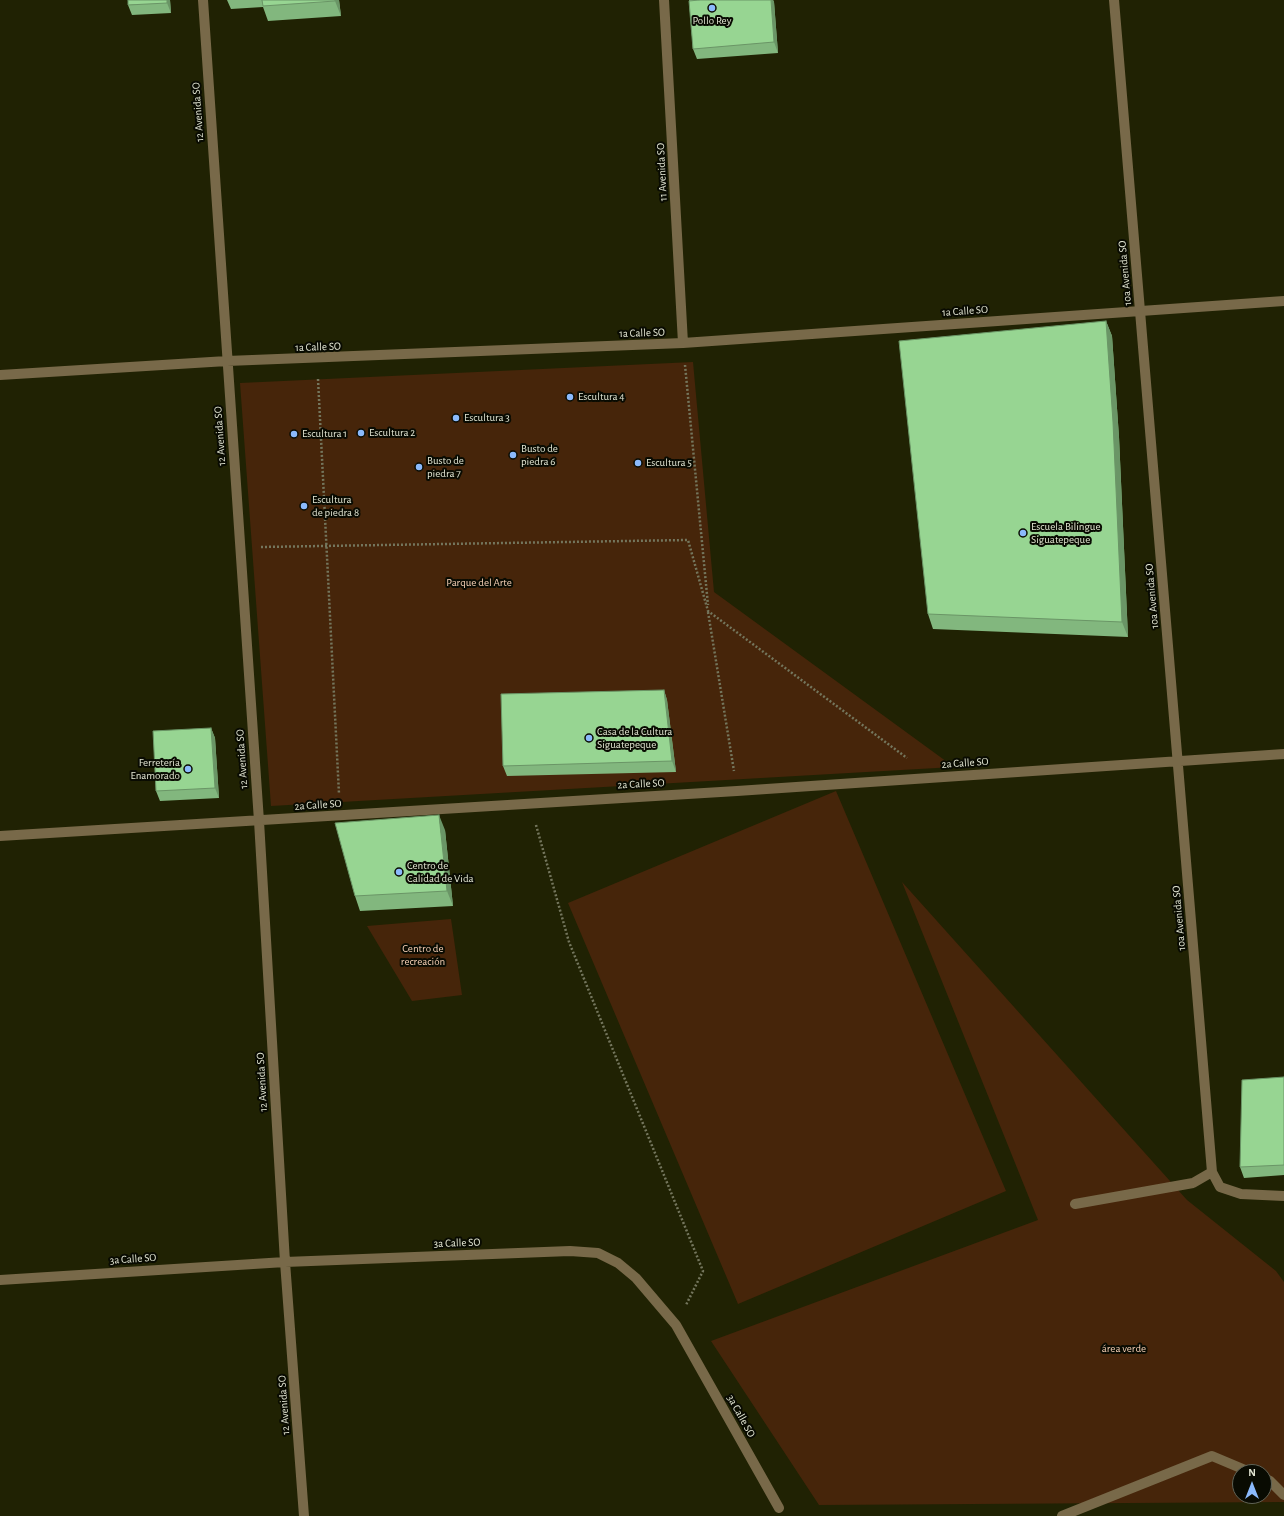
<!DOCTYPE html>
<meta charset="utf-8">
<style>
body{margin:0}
#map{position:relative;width:1284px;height:1516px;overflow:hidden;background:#202203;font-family:"Alegreya Sans",sans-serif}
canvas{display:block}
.north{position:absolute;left:1232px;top:1464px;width:40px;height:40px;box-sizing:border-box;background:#090b02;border:1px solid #606356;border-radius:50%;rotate:0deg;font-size:11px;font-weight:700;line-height:16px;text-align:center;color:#e3e6d3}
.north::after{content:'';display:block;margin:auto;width:14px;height:18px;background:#8bbafc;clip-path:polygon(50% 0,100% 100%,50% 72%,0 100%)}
</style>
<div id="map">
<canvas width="1284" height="1516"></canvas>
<div class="north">N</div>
</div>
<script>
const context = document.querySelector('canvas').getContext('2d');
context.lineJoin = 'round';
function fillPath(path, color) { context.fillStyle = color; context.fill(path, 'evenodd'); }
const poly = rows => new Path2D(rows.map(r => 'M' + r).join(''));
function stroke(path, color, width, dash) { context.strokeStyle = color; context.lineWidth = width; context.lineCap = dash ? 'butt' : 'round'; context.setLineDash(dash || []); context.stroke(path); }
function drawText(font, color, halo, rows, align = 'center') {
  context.font = font + ' "Alegreya Sans",sans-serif'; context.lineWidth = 4; context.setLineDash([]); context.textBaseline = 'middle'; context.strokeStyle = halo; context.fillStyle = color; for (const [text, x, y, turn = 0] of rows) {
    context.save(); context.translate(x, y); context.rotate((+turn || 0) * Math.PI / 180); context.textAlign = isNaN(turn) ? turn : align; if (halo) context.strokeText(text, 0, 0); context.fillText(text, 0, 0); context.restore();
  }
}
const green = poly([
 [693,362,714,592,954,767,271,806,240,383],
 [836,791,1006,1191,738,1304,568,903],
 [902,882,1187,1200,1276,1271,1284,1282,1284,1502,819,1505,711,1341,1038,1220],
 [1240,1472,1264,1472,1264,1496,1240,1496],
 [451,919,462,995,412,1001,367,926]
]);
const path = poly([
 [685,365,708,605],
 [318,379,339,794],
 [261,547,688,540,708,611,907,758],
 [708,612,734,771],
 [536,825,569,942,703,1271,686,1305]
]);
const minor = poly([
 [203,0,259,821,285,1262,304,1516],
 [664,0,683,343],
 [1114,0,1212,1172,1220,1187,1241,1194,1284,1196],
 [0,375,227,361,683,343,1284,301],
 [0,836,737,791,1284,754],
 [1075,1204,1193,1183,1212,1172],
 [0,1280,285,1262,570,1251,598,1253,618,1263,636,1278,676,1325,779,1508],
 [1264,1478,1270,1481,1284,1495],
 [1062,1516,1212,1456,1250,1472]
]);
const wall = poly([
 [170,0,171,13,132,15,128,5],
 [227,0,339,0,341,16,268,21,263,7,231,9],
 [689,0,773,0,774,2,778,53,697,59,693,49],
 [1106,321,1112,336,1119,437,1128,637,933,629,928,614],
 [664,690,667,700,676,772,507,776,503,766],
 [211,728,215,738,219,798,160,801,156,791],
 [445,830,453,906,360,911,355,896],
 [1284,1077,1284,1175,1244,1178,1240,1167]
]);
const shadedWall = poly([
 [167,0,170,0,171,13,167,3],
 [335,0,339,0,341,16,335,1],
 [771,0,773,0,774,2,778,53,774,42],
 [1106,321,1112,336,1119,437,1128,637,1122,622],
 [664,690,667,700,676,772,672,761],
 [211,728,215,738,219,798,215,788],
 [439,815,445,830,453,906,447,891]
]);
const building = poly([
 [128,0,167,0,167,3,128,5,128,0],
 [262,0,335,0,335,1,263,6,262,0],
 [699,0,771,0,774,42,693,49,689,1,699,0],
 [1106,321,1113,422,1122,622,928,614,899,341,1106,321],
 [664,690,672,761,503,766,501,694,664,690],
 [211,728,215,788,156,791,153,731,211,728],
 [439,815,447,891,355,896,335,823,439,815],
 [1284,1077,1284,1165,1240,1167,1242,1080,1284,1077]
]);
const markers = [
 [712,8,4,"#8bbafc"],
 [570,397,4,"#8bbafc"],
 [456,418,4,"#8bbafc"],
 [361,433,4,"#8bbafc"],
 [294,434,4,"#8bbafc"],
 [513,455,4,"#8bbafc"],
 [638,463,4,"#8bbafc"],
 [419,467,4,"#8bbafc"],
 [304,506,4,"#8bbafc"],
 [1023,533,4,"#8bbafc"],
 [589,738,4,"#8bbafc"],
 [188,769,4,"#8bbafc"],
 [399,872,4,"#8bbafc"]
];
const poiNames = [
 ["Pollo Rey",712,21,"center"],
 ["Escultura 4",578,397],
 ["Escultura 3",464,418],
 ["Escultura 2",369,433],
 ["Escultura 1",302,434],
 ["Busto de",521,449],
 ["piedra 6",521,462],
 ["Busto de",427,461],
 ["piedra 7",427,474],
 ["Escultura 5",646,463],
 ["Escultura",312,500],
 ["de piedra 8",312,513],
 ["Escuela Bilingue",1031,527],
 ["Siguatepeque",1031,540],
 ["Casa de la Cultura",597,732],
 ["Siguatepeque",597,745],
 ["Ferretería",180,763,"right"],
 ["Enamorado",180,776,"right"],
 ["Centro de",407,866],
 ["Calidad de Vida",407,879]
];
const streetNames = [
 ["12 Avenida SO",198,112,-94],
 ["11 Avenida SO",662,172,-93],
 ["10a Avenida SO",1125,273,-95],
 ["1a Calle SO",965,311,-4],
 ["1a Calle SO",642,333,-2],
 ["1a Calle SO",318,347,-2],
 ["12 Avenida SO",220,436,-94],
 ["10a Avenida SO",1152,596,-95],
 ["12 Avenida SO",242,759,-94],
 ["2a Calle SO",965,763,-4],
 ["2a Calle SO",641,784,-3],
 ["2a Calle SO",318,805,-4],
 ["10a Avenida SO",1179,918,-95],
 ["12 Avenida SO",262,1082,-93],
 ["3a Calle SO",457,1243,-2],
 ["3a Calle SO",133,1259,-4],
 ["12 Avenida SO",284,1405,-94],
 ["3a Calle SO",741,1416,61]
];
const parkNames = [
 ["Parque del Arte",479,583],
 ["Centro de",423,949],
 ["recreación",423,962],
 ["área verde",1124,1349]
];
fillPath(green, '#46250a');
stroke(path, '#74765d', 2.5, [2, 2]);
stroke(minor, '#786949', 10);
fillPath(wall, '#82b77e');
fillPath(shadedWall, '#6a9566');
fillPath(building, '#97d592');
stroke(building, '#6a9566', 1);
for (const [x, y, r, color] of markers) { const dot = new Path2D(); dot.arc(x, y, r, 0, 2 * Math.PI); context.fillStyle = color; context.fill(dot); stroke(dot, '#090b02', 1.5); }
drawText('11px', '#e3e6d3', '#090b02', poiNames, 'left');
drawText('11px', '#e3e6d3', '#090b02', streetNames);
drawText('11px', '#f9d2b7', '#090b02', parkNames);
</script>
